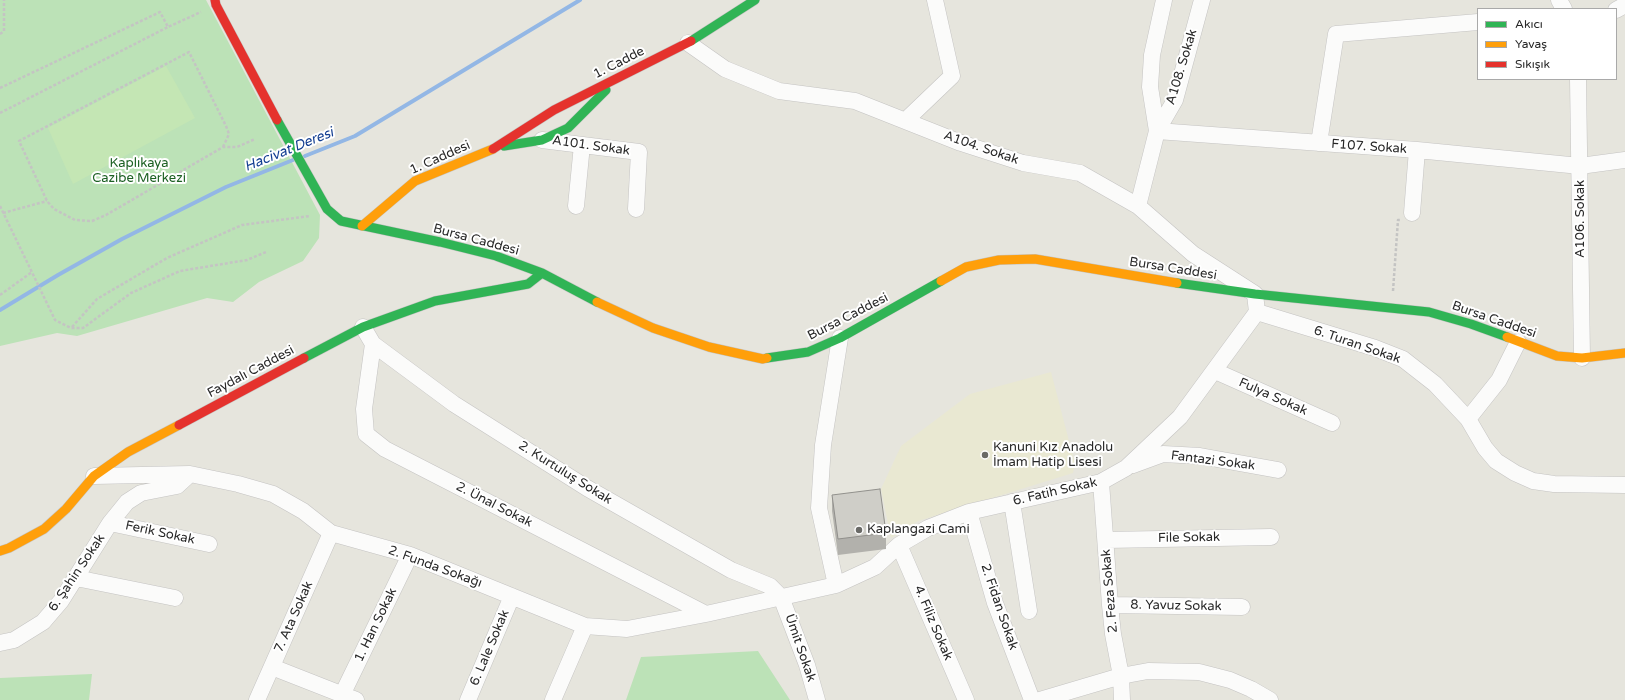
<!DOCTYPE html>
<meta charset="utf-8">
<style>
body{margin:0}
#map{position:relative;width:1625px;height:700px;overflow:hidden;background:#e6e5dd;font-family:"Varela Round",sans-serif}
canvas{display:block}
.legend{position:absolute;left:1477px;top:8px;width:140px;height:72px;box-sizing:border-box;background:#fff;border:1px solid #a9a9a9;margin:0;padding:5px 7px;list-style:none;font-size:12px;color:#282828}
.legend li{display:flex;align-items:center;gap:8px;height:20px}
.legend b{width:20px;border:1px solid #a9a9a9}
</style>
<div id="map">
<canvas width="1625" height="700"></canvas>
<ul class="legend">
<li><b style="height:5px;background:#30b455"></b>Akıcı</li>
<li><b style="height:5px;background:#ff9f0a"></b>Yavaş</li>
<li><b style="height:5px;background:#e5322d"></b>Sıkışık</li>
</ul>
</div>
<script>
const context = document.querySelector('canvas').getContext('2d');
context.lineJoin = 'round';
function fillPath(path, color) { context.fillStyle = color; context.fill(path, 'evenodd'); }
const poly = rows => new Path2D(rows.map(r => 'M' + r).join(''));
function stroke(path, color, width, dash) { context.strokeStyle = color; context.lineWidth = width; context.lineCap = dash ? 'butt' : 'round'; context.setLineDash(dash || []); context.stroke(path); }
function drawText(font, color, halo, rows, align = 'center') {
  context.font = font + ' "Varela Round",sans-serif'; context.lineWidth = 4; context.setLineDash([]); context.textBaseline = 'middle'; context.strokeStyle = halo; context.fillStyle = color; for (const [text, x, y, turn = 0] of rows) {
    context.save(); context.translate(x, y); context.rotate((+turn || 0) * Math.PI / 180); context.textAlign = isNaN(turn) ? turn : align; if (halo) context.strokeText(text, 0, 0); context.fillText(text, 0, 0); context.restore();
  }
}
const education = poly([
 [1051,372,1075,464,1073,473,918,521,891,538,881,489,901,446,970,394]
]);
const green = poly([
 [0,0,206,0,320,215,319,238,303,261,259,282,233,302,207,298,77,336,57,333,0,346],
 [758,651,790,700,626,700,641,657],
 [92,674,89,700,0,700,0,678]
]);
const pitch = poly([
 [166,66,195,118,73,184,48,128]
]);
const stream = poly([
 [305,156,355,136,580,0],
 [0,310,58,275,122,239,226,187,293,160]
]);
const path = poly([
 [0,34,4,31,4,0],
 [0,88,160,12,168,27,201,12],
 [0,113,168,27],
 [223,147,229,134,226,126,189,52,19,141,47,201,54,209,75,220,92,221,106,215,223,147,237,147,255,139],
 [0,206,55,320,71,328,83,328,131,293,180,271,247,260,266,252],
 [3,213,47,201],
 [1393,291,1398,220,1400,220],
 [0,295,32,272],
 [72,327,97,299,167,258,242,225,310,216]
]);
const street = poly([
 [1202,0,1175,100,1157,131,1417,150,1580,166,1625,160],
 [1559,0,1564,9],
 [1616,10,1625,5],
 [1578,79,1582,358],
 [906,120,952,76,935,0],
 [542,140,639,152,636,209],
 [1319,143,1336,34,1478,22],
 [576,206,582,145],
 [1138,206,1157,131,1150,87,1152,55,1164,0],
 [1412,213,1417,150],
 [1257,312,1375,348,1403,359,1435,384,1468,419,1485,448,1496,461,1515,473,1533,481,1554,484,1625,485],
 [363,327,373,344,454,404,587,488,731,570,770,586,781,597,807,665,817,700],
 [373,344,364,409,366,434,385,449,706,614],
 [1215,371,1332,423],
 [1468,419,1499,380,1518,342],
 [1133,465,1163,454,1200,456,1278,470],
 [94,476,190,474,238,484,273,494,303,511,331,533,410,555,585,626,627,629,706,614,836,585,875,567,899,545,928,528,969,512,1101,482,1126,468,1180,417,1257,312,1255,294,1193,254,1138,206,1080,173,1023,163,961,143,855,101,779,91,725,69,688,43],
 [1101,482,1110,605,1113,634,1121,676,1122,700],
 [1012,502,1029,611],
 [969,512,995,603,1032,700],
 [110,523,209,544],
 [1106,540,1271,537],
 [899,545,966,700],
 [76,578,175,598],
 [836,585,819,508,823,445,840,338],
 [1110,605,1242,607],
 [0,643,14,640,43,622,61,601,110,523,127,502,141,493,177,486,190,474],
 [272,667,356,700],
 [342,695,410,555],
 [257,700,331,533],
 [468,700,512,596],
 [553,700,585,626],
 [1040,700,1121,676,1148,671,1199,672,1230,680,1251,689,1270,700]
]);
const fast = poly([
 [691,41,755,0],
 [277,120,327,209,341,221,440,242,496,256,542,273,597,302],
 [504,146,542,140,568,128,606,90],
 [1177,283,1255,294,1429,312,1471,324,1507,337],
 [304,358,363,327,435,301,528,284,542,273],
 [767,358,808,352,840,338,941,281]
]);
const slow = poly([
 [362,226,415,181,493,149],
 [941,281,966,267,999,260,1035,259,1177,283],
 [597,302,653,328,709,347,763,359,767,358],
 [1507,337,1557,356,1582,358,1625,353],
 [0,551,9,548,44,529,66,509,94,476,128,452,179,425]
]);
const jam = poly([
 [215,0,216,5,277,120],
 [493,149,554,110,691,41],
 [179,425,304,358]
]);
const wall = poly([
 [832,495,886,533,886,549,838,555,832,511]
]);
const building = poly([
 [880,489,886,533,838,539,832,495,880,489]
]);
const markers = [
 [985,455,4,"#6a6a67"],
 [859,530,4,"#6a6a67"]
];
const streetNames = [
 ["1. Cadde",619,63,-27],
 ["A108. Sokak",1182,67,-73],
 ["A101. Sokak",591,146,8],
 ["F107. Sokak",1369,147,4],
 ["A104. Sokak",981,148,19],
 ["1. Caddesi",440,158,-24],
 ["A106. Sokak",1581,219,-90],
 ["Bursa Caddesi",476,240,15],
 ["Bursa Caddesi",1173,269,9],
 ["Bursa Caddesi",848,317,-27],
 ["Bursa Caddesi",1494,320,19],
 ["6. Turan Sokak",1357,345,19],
 ["Faydalı Caddesi",251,372,-28],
 ["Fulya Sokak",1273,397,24],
 ["Fantazi Sokak",1213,461,7],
 ["2. Kurtuluş Sokak",565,473,32],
 ["6. Fatih Sokak",1055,492,-13],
 ["2. Ünal Sokak",494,505,27],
 ["Ferik Sokak",160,533,12],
 ["File Sokak",1189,538,-1],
 ["2. Funda Sokağı",435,567,20],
 ["6. Şahin Sokak",77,573,-56],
 ["2. Feza Sokak",1110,591,-95],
 ["8. Yavuz Sokak",1176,606,1],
 ["2. Fidan Sokak",999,607,71],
 ["7. Ata Sokak",294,617,-66],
 ["4. Filiz Sokak",933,623,67],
 ["1. Han Sokak",376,625,-64],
 ["6. Lale Sokak",490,648,-67],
 ["Ümit Sokak",800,648,71]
];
const parkNames = [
 ["Kaplıkaya",139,164],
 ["Cazibe Merkezi",139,179]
];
const poiNames = [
 ["Kanuni Kız Anadolu",993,448],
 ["İmam Hatip Lisesi",993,463],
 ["Kaplangazi Cami",867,530]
];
const waterNames = [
 ["Hacivat Deresi",289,150,-22]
];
fillPath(education, '#e9e8d2');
fillPath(green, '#bce2b7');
fillPath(pitch, '#c4e6b4');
stroke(stream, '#93b7e5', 4);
stroke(street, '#c4c3c2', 17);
stroke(fast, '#c4c3c2', 10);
stroke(slow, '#c4c3c2', 10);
stroke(jam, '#c4c3c2', 10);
stroke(path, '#c4c4c3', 2.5, [3, 2]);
stroke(street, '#fbfbfa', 16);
stroke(fast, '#30b455', 9);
stroke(slow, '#ff9f0a', 9);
stroke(jam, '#e5322d', 9);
fillPath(wall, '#b2b1ac');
fillPath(building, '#cfcec8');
stroke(building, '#91908c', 1);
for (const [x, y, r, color] of markers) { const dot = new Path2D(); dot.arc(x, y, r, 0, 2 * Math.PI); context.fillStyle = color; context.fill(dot); stroke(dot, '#fff', 1.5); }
drawText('13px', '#282828', '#fff', streetNames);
drawText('13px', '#1c6023', '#fff', parkNames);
drawText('13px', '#282828', '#fff', poiNames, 'left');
drawText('italic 14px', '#133e91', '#fff', waterNames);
</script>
